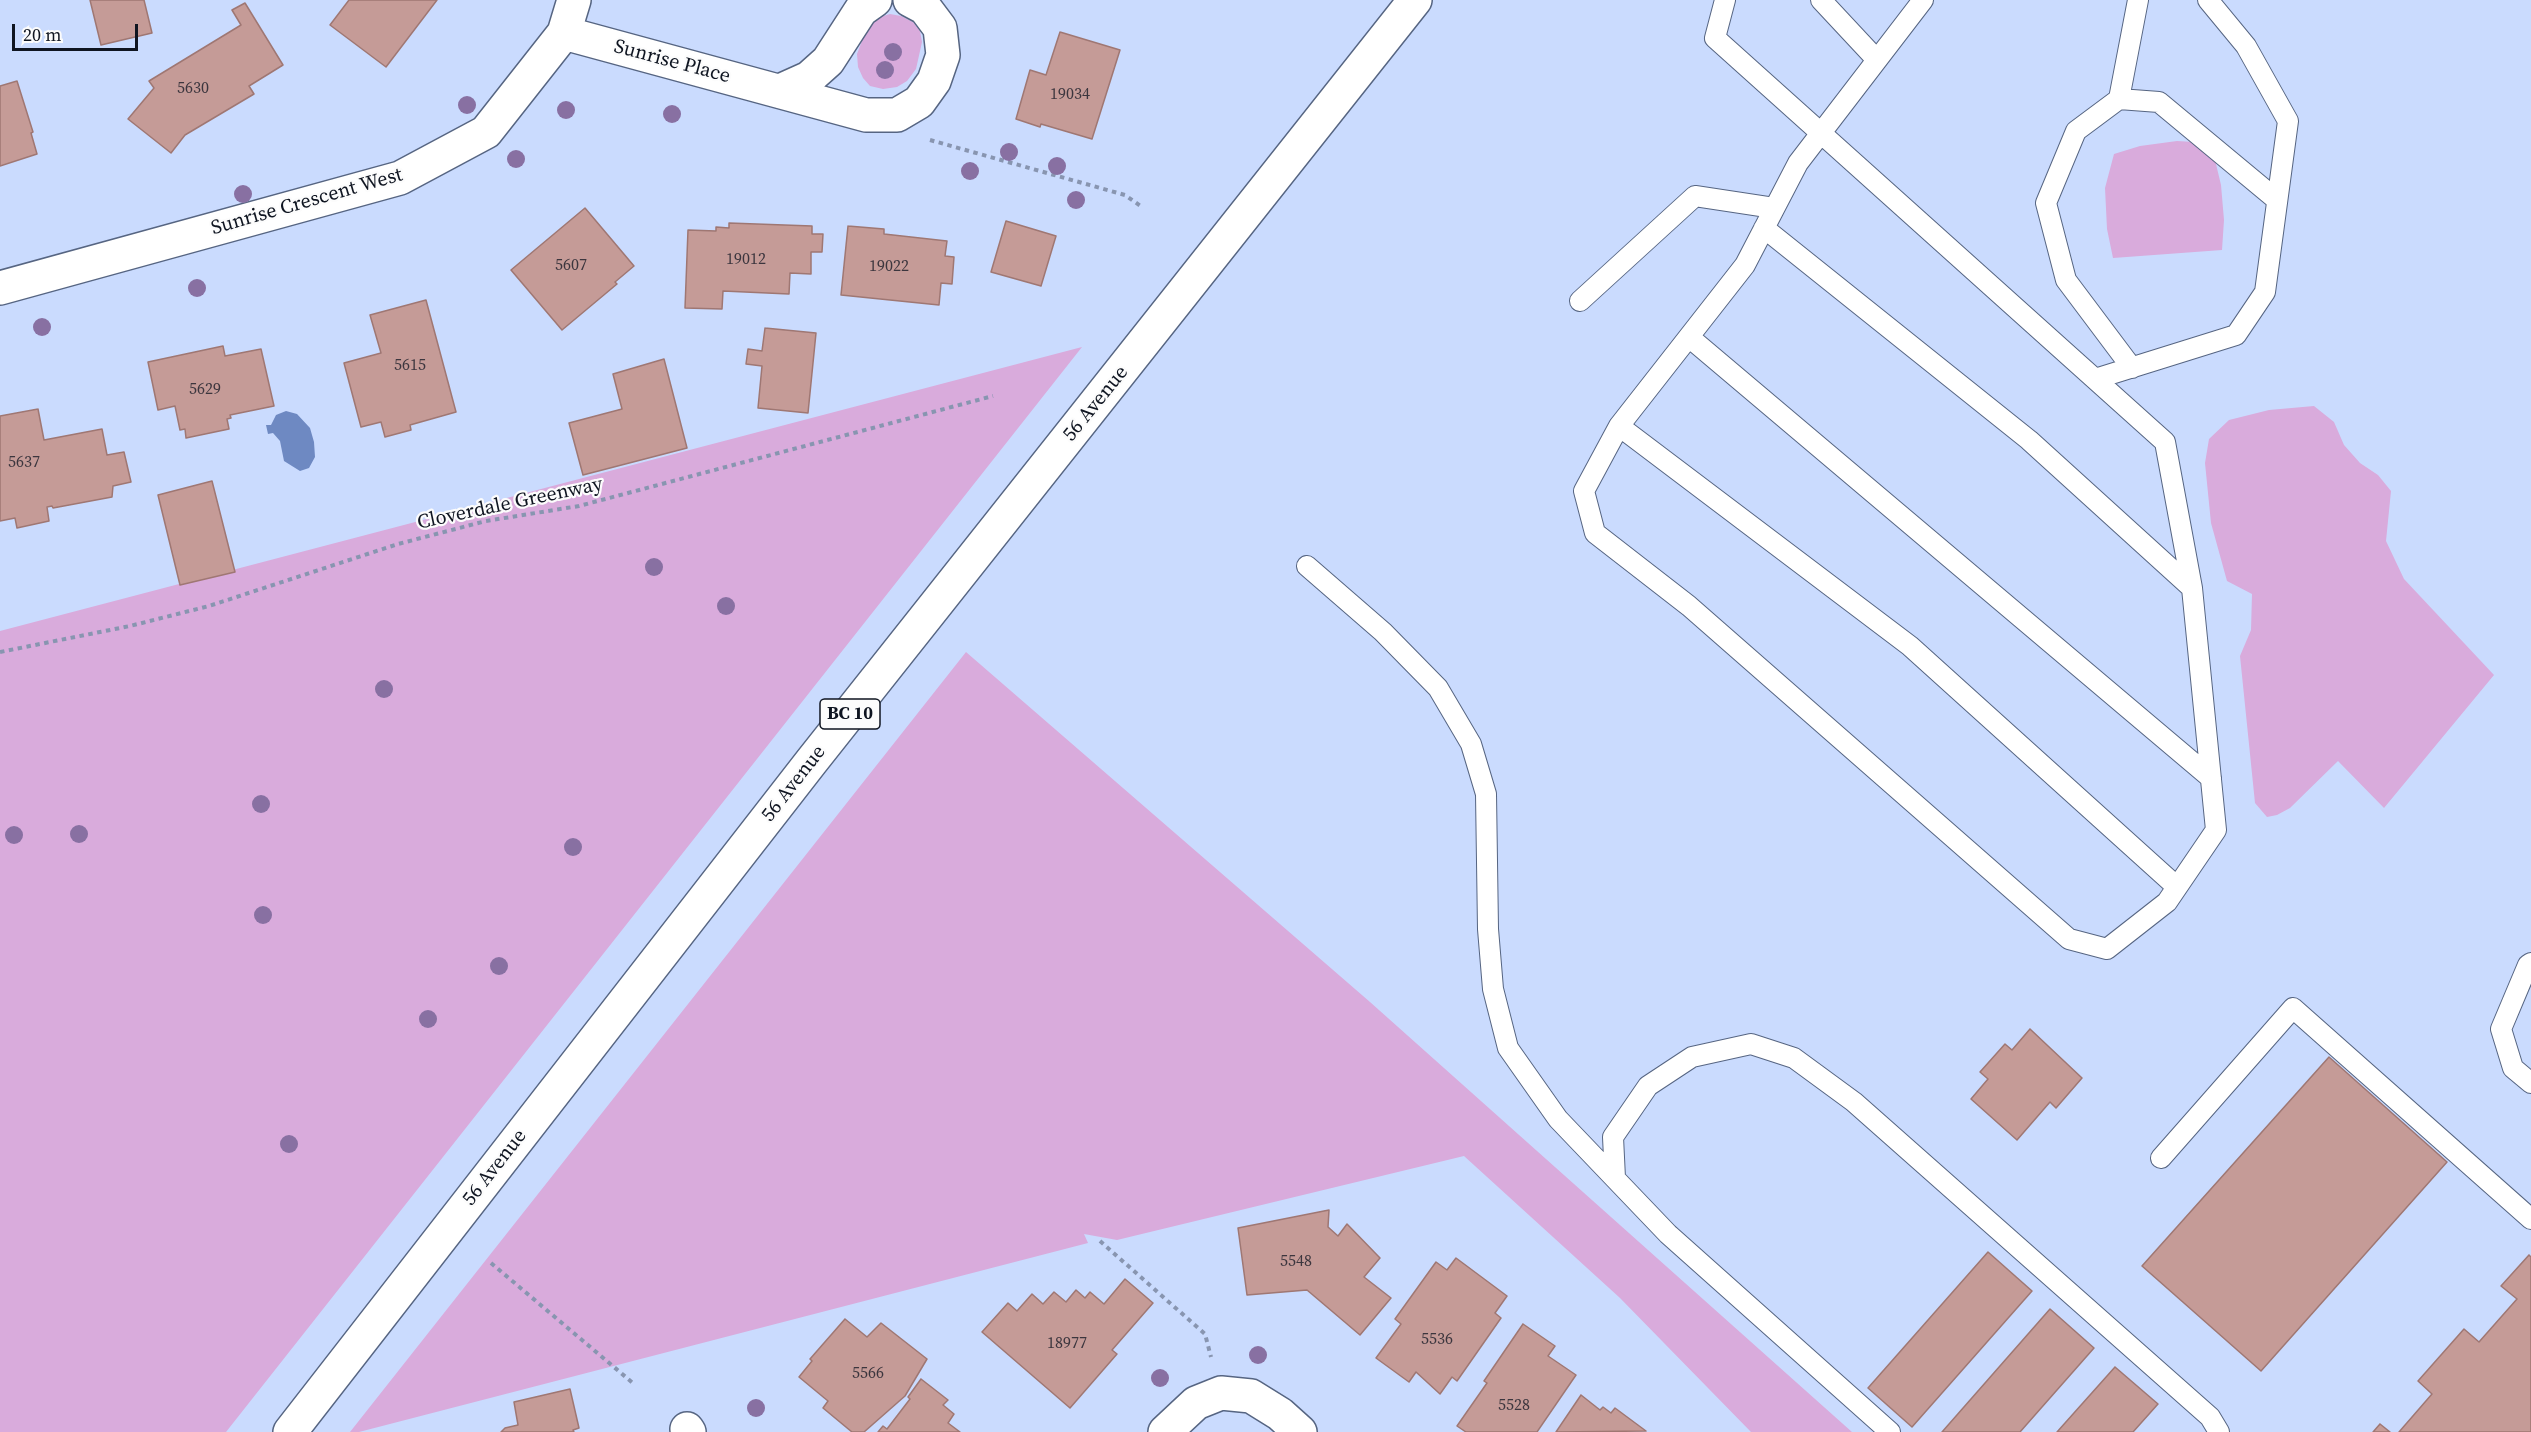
<!DOCTYPE html>
<style>
body{margin:0}
#map{position:relative;width:2531px;height:1432px;overflow:hidden;background:#cadbfe;font-family:"Source Serif 4",serif}
canvas{display:block}
.scale{position:absolute;left:12px;top:24px;width:126px;height:27px;box-sizing:border-box;border:3px solid #0f1521;border-top:0;padding-left:8px;font-size:18px;line-height:21px;white-space:nowrap;color:#0f1521;-webkit-text-stroke:4px #fcfcfc;paint-order:stroke}
</style>
<div id="map">
<canvas width="2531" height="1432"></canvas>
<div class="scale">20 m</div>
</div>
<script>
const context = document.querySelector('canvas').getContext('2d');
context.lineJoin = 'round';
function fillPath(path, color) { context.fillStyle = color; context.fill(path, 'evenodd'); }
const poly = rows => new Path2D(rows.map(r => 'M' + r).join(''));
function stroke(path, color, width, dash) { context.strokeStyle = color; context.lineWidth = width; context.lineCap = dash ? 'butt' : 'round'; context.setLineDash(dash || []); context.stroke(path); }
function drawText(font, color, halo, rows, align = 'center') {
  context.font = font + ' "Source Serif 4",serif'; context.lineWidth = 4.5; context.setLineDash([]); context.textBaseline = 'middle'; context.strokeStyle = halo; context.fillStyle = color; for (const [text, x, y, turn = 0] of rows) {
    context.save(); context.translate(x, y); context.rotate((+turn || 0) * Math.PI / 180); context.textAlign = isNaN(turn) ? turn : align; if (halo) context.strokeText(text, 0, 0); context.fillText(text, 0, 0); context.restore();
  }
}
const green = poly([
 [890,14,901,16,913,22,920,31,922,42,916,69,907,81,897,87,883,89,870,86,863,78,858,67,857,54,866,30,871,23,880,17],
 [2177,141,2211,143,2221,185,2224,220,2222,250,2113,258,2107,229,2105,188,2114,154,2140,146],
 [1082,347,226,1432,0,1432,0,631],
 [2314,406,2334,422,2344,445,2360,463,2378,475,2391,491,2386,541,2404,579,2494,675,2384,808,2338,761,2290,808,2277,815,2267,817,2255,803,2240,656,2251,630,2252,594,2227,581,2211,523,2205,463,2209,439,2229,420,2269,410],
 [966,652,1370,1002,1852,1432,1751,1432,1620,1298,1464,1156,1117,1240,1084,1234,1088,1243,359,1432,350,1432]
]);
const water = poly([
 [286,411,297,414,310,428,314,442,315,457,309,468,300,471,284,461,280,441,273,433,268,434,266,425,271,425,276,415]
]);
const building = poly([
 [90,0,144,0,152,33,101,45,90,0],
 [349,0,437,0,386,67,330,25,349,0],
 [245,3,283,65,249,86,254,94,185,135,171,153,128,119,154,88,149,81,241,25,232,10,245,3],
 [1060,32,1120,50,1092,139,1041,124,1040,127,1016,119,1030,70,1046,75,1060,32],
 [17,81,33,132,31,133,37,154,0,166,0,86,17,81],
 [585,208,634,266,615,282,617,284,562,330,511,270,585,208],
 [1006,221,1056,236,1041,286,991,272,1006,221],
 [729,223,812,226,812,234,823,234,822,252,811,252,811,274,790,273,789,294,723,291,722,309,685,308,688,230,716,231,716,227,729,228,729,223],
 [848,226,884,229,884,234,947,241,945,256,954,257,952,284,941,283,939,305,841,295,848,226],
 [426,300,456,412,410,425,411,430,385,437,381,422,361,427,344,363,381,353,370,315,426,300],
 [765,328,816,333,808,413,758,408,762,366,746,364,748,349,762,351,765,328],
 [223,346,225,356,261,349,274,406,230,415,231,418,227,419,229,429,186,438,185,429,180,430,175,406,158,410,148,362,223,346],
 [664,359,687,448,583,475,569,423,622,409,613,374,664,359],
 [38,409,44,440,102,429,107,455,124,452,131,482,113,486,112,497,53,508,52,506,47,507,49,521,17,528,15,518,0,521,0,416,38,409],
 [212,481,235,572,180,585,158,495,212,481],
 [2030,1029,2082,1078,2056,1108,2050,1102,2017,1140,1971,1099,1988,1079,1980,1072,2005,1044,2012,1050,2030,1029],
 [2329,1057,2447,1162,2261,1371,2142,1266,2329,1057],
 [1329,1210,1328,1227,1338,1236,1347,1224,1380,1258,1364,1277,1391,1298,1360,1335,1307,1290,1247,1295,1238,1228,1329,1210],
 [1988,1252,2032,1291,1912,1427,1868,1388,1988,1252],
 [2529,1255,2531,1257,2531,1432,2399,1432,2432,1394,2418,1381,2464,1329,2479,1342,2517,1299,2501,1286,2529,1255],
 [1456,1258,1507,1296,1495,1313,1501,1318,1457,1381,1452,1377,1440,1394,1416,1372,1409,1382,1376,1358,1401,1324,1395,1319,1436,1262,1447,1270,1456,1258],
 [1125,1279,1153,1303,1112,1350,1117,1354,1070,1408,982,1332,1008,1303,1017,1311,1032,1294,1043,1304,1054,1292,1066,1302,1076,1290,1085,1298,1090,1292,1104,1304,1125,1279],
 [2050,1309,2094,1348,2020,1432,1942,1432,2050,1309],
 [845,1319,867,1337,881,1323,927,1359,905,1396,864,1432,852,1432,823,1408,828,1401,799,1377,812,1361,810,1359,845,1319],
 [1523,1324,1555,1346,1548,1356,1576,1375,1537,1432,1466,1432,1457,1426,1487,1383,1484,1381,1523,1324],
 [2115,1367,2158,1404,2133,1432,2057,1432,2115,1367],
 [921,1379,948,1400,943,1405,954,1414,948,1423,960,1432,878,1432,883,1426,887,1429,910,1399,908,1397,921,1379],
 [570,1389,579,1428,573,1430,574,1432,501,1432,505,1428,518,1425,514,1402,570,1389],
 [1581,1395,1600,1410,1603,1407,1611,1413,1615,1408,1646,1431,1556,1432,1581,1395],
 [2380,1424,2390,1432,2373,1432,2380,1424]
]);
const path = poly([
 [930,140,1125,195,1142,207],
 [0,652,130,626,209,606,398,544,486,521,579,506,993,396],
 [1100,1241,1205,1334,1211,1357],
 [491,1263,634,1384]
]);
const lane = poly([
 [1725,0,1715,38,2165,442,2192,588],
 [1821,0,1877,60],
 [2119,99,2138,0],
 [1764,228,2029,440,2192,588,2216,830,2167,902,2107,949,2069,939,1689,606,1595,533,1584,491,1619,426,1745,265,1798,163,1923,0],
 [1580,301,1695,196,1774,208],
 [1689,337,2211,778],
 [2132,368,2066,280,2046,203,2076,131,2119,99,2159,102,2277,200],
 [2095,379,2236,335,2265,292,2288,121,2246,46,2208,0],
 [1619,426,1910,646,2177,887],
 [1307,566,1383,632,1438,688,1471,744,1486,794,1488,929,1493,989,1508,1048,1558,1119,1668,1234,1890,1432],
 [2531,963,2528,965,2501,1029,2513,1068,2531,1083],
 [2161,1158,2293,1008,2531,1219],
 [1615,1178,1613,1137,1648,1086,1692,1057,1751,1044,1794,1058,1854,1102,2210,1417,2219,1432]
]);
const street = poly([
 [564,33,866,115,897,115,919,102,934,81,943,55,940,28,925,8,910,0],
 [780,91,809,78,828,61,861,10,875,0],
 [0,288,400,178,486,132,564,33,574,0],
 [687,1429,689,1432],
 [1165,1432,1196,1403,1221,1393,1251,1396,1280,1414,1300,1432]
]);
const highway = poly([
 [290,1432,811,762,1415,0]
]);
const trees = [
 [893,52],
 [885,70],
 [467,105],
 [566,110],
 [672,114],
 [1009,152],
 [516,159],
 [1057,166],
 [970,171],
 [243,194],
 [1076,200],
 [197,288],
 [42,327],
 [654,567],
 [726,606],
 [384,689],
 [261,804],
 [79,834],
 [14,835],
 [573,847],
 [263,915],
 [499,966],
 [428,1019],
 [289,1144],
 [1258,1355],
 [1160,1378],
 [756,1408]
];
const numberNames = [
 ["5630",193,89],
 ["19034",1070,95],
 ["19012",746,260],
 ["5607",571,266],
 ["19022",889,267],
 ["5615",410,366],
 ["5629",205,390],
 ["5637",24,463],
 ["5548",1296,1262],
 ["5536",1437,1340],
 ["18977",1067,1344],
 ["5566",868,1374],
 ["5528",1514,1406]
];
const shields = [
 [850,714,60]
];
const shieldNames = [
 ["BC 10",850,714]
];
const streetNames = [
 ["Sunrise Place",672,62,15],
 ["Sunrise Crescent West",307,202,-16],
 ["56 Avenue",1096,404,-51],
 ["Cloverdale Greenway",510,504,-12],
 ["56 Avenue",794,784,-52],
 ["56 Avenue",495,1168,-52]
];
fillPath(green, '#d9abdc');
fillPath(water, '#6e89c2');
fillPath(building, '#c59b97');
stroke(building, '#9f7773', 1.5);
stroke(lane, '#566582', 22);
stroke(street, '#566582', 36);
stroke(highway, '#566582', 36);
stroke(path, '#8895b0', 4, [4.5, 4.5]);
stroke(lane, '#fff', 20);
stroke(street, '#fff', 33);
stroke(highway, '#fff', 33);
context.fillStyle = '#8870a2';
for (const [x, y] of trees) { context.beginPath(); context.arc(x, y, 9, 0, 2 * Math.PI); context.fill(); }
drawText('16px', '#3c363e', null, numberNames);
for (const [x, y, w] of shields) { const box = new Path2D(); box.roundRect(x - w / 2, y - 15, w, 30, 4.5); context.fillStyle = '#fcfcfc'; context.fill(box); stroke(box, '#0f1521', 1.5); }
drawText('bold 18px', '#0f1521', null, shieldNames);
drawText('20px', '#0f1521', '#fcfcfc', streetNames);
</script>
